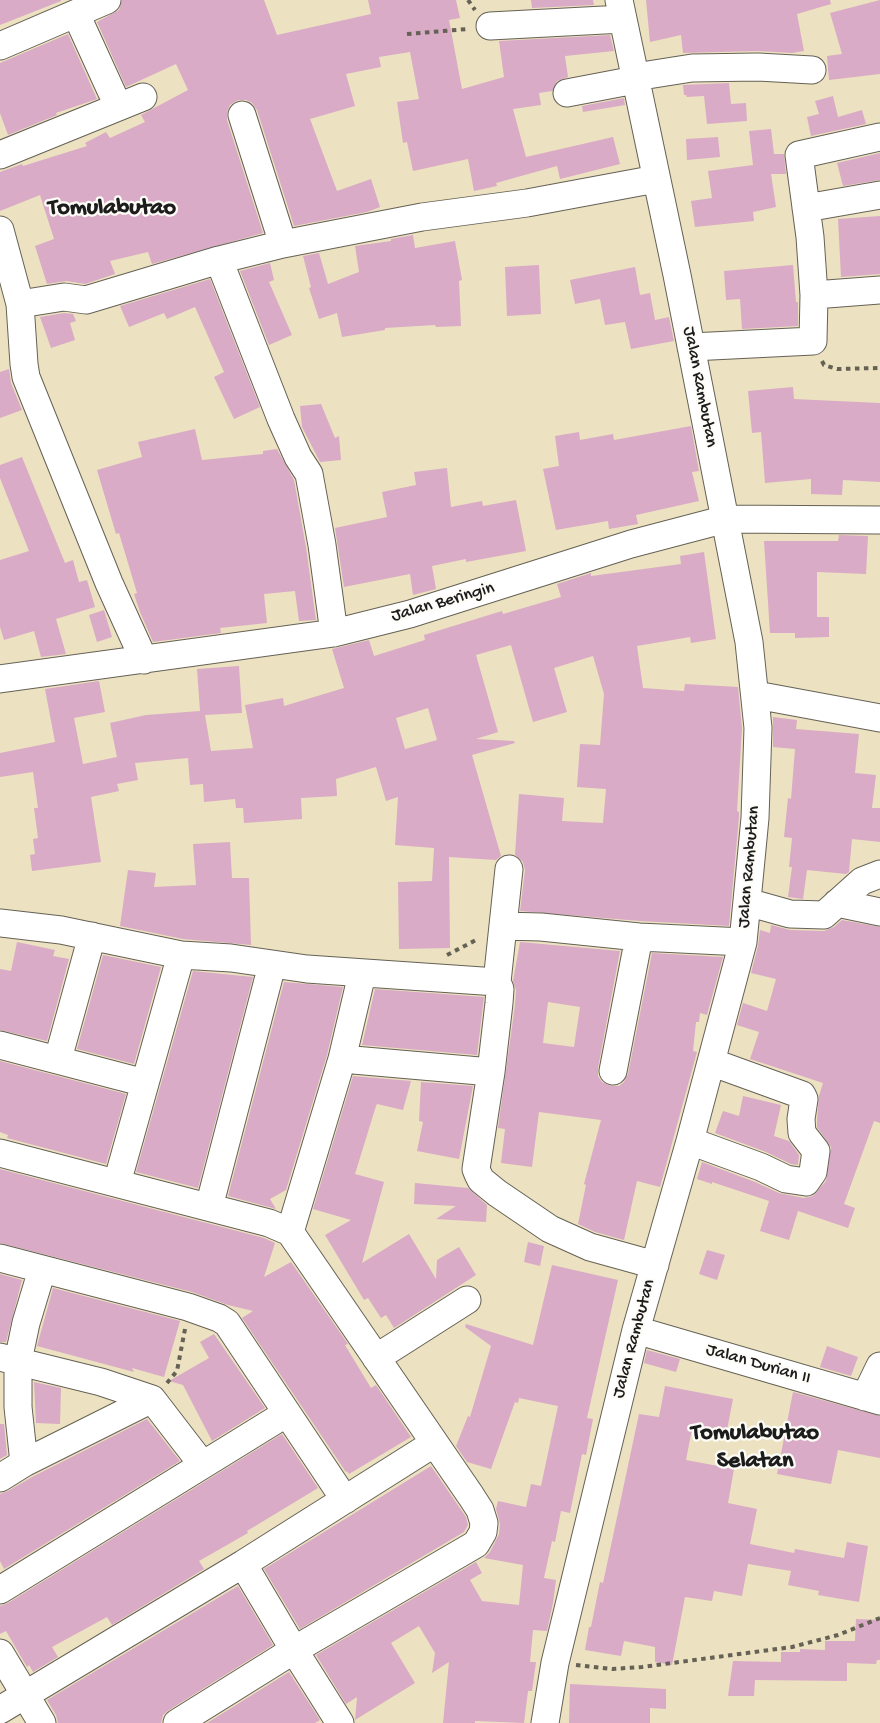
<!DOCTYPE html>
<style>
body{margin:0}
canvas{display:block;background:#ece1c0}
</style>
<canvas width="880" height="1723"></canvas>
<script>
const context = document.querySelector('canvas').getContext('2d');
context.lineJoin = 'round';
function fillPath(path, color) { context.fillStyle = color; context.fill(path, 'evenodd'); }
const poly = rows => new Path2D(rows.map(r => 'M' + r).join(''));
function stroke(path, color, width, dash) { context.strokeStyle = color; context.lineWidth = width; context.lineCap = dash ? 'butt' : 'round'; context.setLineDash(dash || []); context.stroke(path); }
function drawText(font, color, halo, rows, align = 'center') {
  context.font = font + ' "Gochi Hand",sans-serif'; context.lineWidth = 4.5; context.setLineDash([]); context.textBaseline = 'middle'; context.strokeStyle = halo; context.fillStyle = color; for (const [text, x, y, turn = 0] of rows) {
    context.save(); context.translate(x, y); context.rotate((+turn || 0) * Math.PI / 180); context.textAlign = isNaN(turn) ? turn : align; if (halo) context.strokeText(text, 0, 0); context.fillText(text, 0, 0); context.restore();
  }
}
const building = poly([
 [0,0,61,0,61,1,0,25],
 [122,0,264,0,277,35,371,14,368,0,456,0,460,18,449,20,462,89,504,77,499,41,610,35,614,51,565,56,568,77,557,81,552,91,539,93,541,105,513,109,526,157,613,137,620,164,560,179,557,166,496,183,497,186,474,191,468,159,413,171,407,142,403,143,397,102,419,99,410,52,379,57,381,67,346,74,355,106,310,119,337,191,371,179,380,207,367,212,294,226,257,110,252,103,246,100,238,100,230,105,227,112,227,120,263,233,152,264,148,252,110,261,115,274,85,284,66,281,47,284,35,246,54,239,40,195,0,211,0,172,22,164,23,166,87,146,85,143,106,132,110,138,145,122,141,115,188,90,176,64,126,87,97,22,119,10],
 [531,0,593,0,594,5,532,8],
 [646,0,830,0,831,4,797,14,804,51,792,53,758,51,683,53,681,35,650,42],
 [880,0,880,74,829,80,827,56,842,54,830,13],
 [68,34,97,99,56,113,57,115,8,135,0,113,0,63],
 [729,83,731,104,746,103,747,121,707,124,704,96,687,97,686,95,684,95,683,85],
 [833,96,838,117,862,110,866,124,811,136,807,117,819,114,815,101],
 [624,98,625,105,583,112,582,106],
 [771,129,774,154,784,154,786,174,771,174,776,207,753,212,754,221,695,227,691,201,712,198,708,171,753,165,749,131],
 [718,137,720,157,687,160,686,139],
 [880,153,880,180,843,186,837,163],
 [880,216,880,274,841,277,838,219],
 [413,235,415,248,455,241,462,280,459,281,461,326,436,327,435,325,385,328,385,330,342,337,337,313,319,319,309,288,311,287,303,256,319,253,328,284,359,272,355,246,391,241,391,239],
 [270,263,274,280,269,282,292,335,269,345,240,271],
 [539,265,541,314,507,316,505,267],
 [793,265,796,302,798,302,798,326,742,329,740,299,726,300,724,271],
 [635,267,640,295,650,293,655,320,669,317,674,341,631,349,625,322,605,325,600,299,575,304,570,280],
 [210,279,260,407,234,419,214,377,224,372,195,307,167,319,164,313,129,327,120,306],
 [64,313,73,314,76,321,70,323,75,340,51,348,40,317],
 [9,369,11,383,22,410,0,418,0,372],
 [793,387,794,399,880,403,880,482,843,480,842,495,811,494,811,479,765,483,761,432,752,433,748,391],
 [321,404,335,438,339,436,341,460,320,462,302,427,300,406],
 [691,426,699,471,692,472,699,501,636,515,638,524,609,529,608,521,556,530,543,469,559,466,555,436,579,432,580,440,613,434,614,440],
 [195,429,202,460,263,454,263,451,277,449,294,480,306,547,316,620,299,621,295,591,264,594,267,623,220,628,221,633,153,642,140,612,134,594,137,593,119,533,116,534,97,470,142,457,138,442],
 [22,457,65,563,73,560,79,582,87,580,95,607,56,619,66,654,41,657,34,631,4,640,0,627,0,560,29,551,0,478,0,465],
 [447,468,451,507,482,501,483,506,516,500,526,551,466,562,466,559,432,566,436,589,413,595,410,574,344,587,335,528,387,517,382,492,416,485,414,472],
 [839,535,868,536,866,574,817,572,817,617,829,617,829,637,795,638,795,633,770,633,764,541,838,541],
 [704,552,716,639,691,643,690,637,637,646,643,688,684,691,685,684,738,687,742,728,737,811,739,812,739,817,729,926,640,921,520,911,525,870,523,862,515,855,519,794,564,798,562,821,603,823,606,789,577,787,580,744,600,745,604,694,593,656,554,668,567,712,533,722,511,645,476,655,498,732,476,739,514,741,515,743,472,755,501,856,496,860,449,857,450,948,399,949,398,882,432,881,434,848,395,845,398,797,386,801,376,767,336,779,337,796,301,798,302,819,244,823,243,808,236,808,235,799,204,802,203,784,190,785,188,758,135,763,138,780,117,784,119,791,91,797,101,862,32,871,30,855,35,854,33,839,38,838,34,808,38,808,33,772,0,777,0,753,55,742,45,689,99,681,105,712,74,718,83,764,117,757,110,723,146,715,200,711,197,669,239,666,242,713,205,715,211,751,253,748,245,705,283,698,284,706,344,688,332,649,369,640,374,656,425,640,424,635,502,611,503,614,561,597,557,584,591,573,591,576,681,564,680,556],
 [428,708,437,740,405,749,396,718],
 [104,610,112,637,97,642,89,615],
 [773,717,797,720,796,729,859,734,855,773,876,775,872,808,880,808,880,842,852,839,849,872,846,874,807,870,803,899,788,897,792,867,789,867,792,838,784,837,788,798,791,799,795,749,773,747],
 [230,842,232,878,249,878,251,945,183,939,120,926,128,870,156,873,154,887,196,885,193,844],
 [842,920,880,927,880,1123,874,1121,844,1204,855,1208,848,1228,798,1211,789,1240,760,1231,769,1201,712,1182,712,1184,697,1179,702,1162,755,1182,779,1193,804,1198,813,1196,826,1181,831,1147,817,1127,817,1120,819,1096,823,1083,750,1059,759,1032,737,1025,743,1003,767,1011,776,979,751,973,758,946,760,930,770,933,771,925,790,930,824,931,834,927],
 [17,942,55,950,53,956,69,959,47,1041,0,1030,0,969,11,971],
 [520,942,620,951,598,1068,598,1076,602,1082,611,1086,619,1086,624,1082,628,1074,652,953,723,957,707,1015,700,1013,699,1022,696,1022,693,1051,697,1052,660,1187,637,1181,624,1240,595,1232,578,1224,586,1185,584,1184,601,1120,539,1112,532,1167,501,1163,505,1129,498,1128,515,1005,516,990,513,981],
 [548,1002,580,1007,574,1047,543,1043],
 [103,955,161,967,134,1064,77,1049],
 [193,971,253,977,198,1188,136,1172],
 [284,982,343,987,327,1055,286,1190,270,1199,276,1209,228,1196],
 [375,989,484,997,477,1055,362,1045],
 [0,1061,126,1094,106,1164,7,1138,8,1135,0,1132],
 [353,1076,411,1081,403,1110,377,1104,376,1106,355,1174,384,1182,362,1263,409,1234,436,1279,437,1260,459,1247,476,1275,394,1328,386,1315,381,1318,368,1298,364,1300,325,1235,351,1220,313,1209],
 [421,1082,473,1086,459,1159,417,1151,423,1122,419,1121],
 [743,1096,781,1105,774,1136,789,1141,799,1155,798,1165,791,1164,766,1152,715,1133,723,1111,739,1116],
 [0,1169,264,1238,275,1243,264,1277,291,1262,348,1344,345,1345,371,1388,376,1385,411,1437,349,1474,347,1471,346,1472,242,1318,253,1311,228,1305,192,1292,0,1243],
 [415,1183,468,1188,487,1205,486,1222,436,1219,456,1206,414,1204],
 [528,1242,544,1246,540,1266,524,1262],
 [707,1250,725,1255,717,1280,699,1274],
 [552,1265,618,1280,587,1418,593,1419,586,1455,582,1454,570,1513,561,1511,555,1542,552,1541,544,1578,556,1580,553,1603,547,1631,533,1630,530,1662,536,1662,532,1691,528,1691,524,1723,475,1721,475,1723,443,1723,449,1662,432,1673,435,1653,419,1626,391,1643,415,1683,355,1720,357,1697,346,1704,316,1655,476,1562,482,1573,470,1580,482,1601,519,1605,523,1565,484,1558,490,1552,499,1534,500,1524,496,1509,498,1501,526,1507,531,1484,541,1486,558,1406,519,1398,518,1403,515,1402,491,1469,467,1462,456,1446,468,1416,470,1417,491,1346,465,1327,466,1324,533,1345],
 [0,1274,22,1280,6,1342,0,1342],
 [53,1288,180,1321,164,1377,132,1368,134,1372,37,1346],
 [214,1334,265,1408,212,1441,183,1385,169,1381,209,1358,200,1342],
 [827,1346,858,1357,851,1376,820,1367],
 [647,1350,680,1359,676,1372,644,1363],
 [34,1382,61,1388,60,1424,36,1423],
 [665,1386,733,1399,726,1435,692,1429,686,1460,734,1469,728,1503,757,1509,750,1544,794,1553,795,1549,844,1558,847,1542,868,1546,859,1602,818,1595,819,1591,788,1585,791,1571,748,1564,742,1596,714,1591,712,1601,685,1597,672,1665,655,1662,655,1647,624,1641,621,1656,585,1650,589,1627,591,1627,600,1582,603,1583,639,1414,659,1417],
 [793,1392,880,1416,880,1458,838,1450,831,1484,777,1474],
 [147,1419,180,1461,4,1569,0,1561,0,1494,8,1491,32,1477],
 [0,1424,4,1424,7,1455,0,1459],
 [282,1434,318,1488,247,1531,248,1533,199,1561,204,1569,112,1625,107,1617,52,1647,58,1657,33,1672,29,1665,27,1667,6,1631,0,1634,0,1606,8,1603],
 [431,1466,466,1517,468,1525,464,1532,300,1629,264,1569],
 [238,1586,273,1645,169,1710,163,1715,161,1723,58,1723,56,1715,47,1700],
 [856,1619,880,1620,880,1660,877,1660,876,1664,847,1663,847,1681,755,1680,754,1696,728,1696,733,1661,781,1662,781,1652,800,1652,800,1649,825,1650,825,1641,855,1641],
 [289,1672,320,1720,315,1723,207,1723],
 [570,1684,666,1689,666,1709,650,1708,650,1723,569,1723]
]);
const path = poly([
 [468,0,475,10],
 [407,34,468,29],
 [822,361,824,365,837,369,880,368],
 [447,955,478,939],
 [167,1383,177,1371,185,1329],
 [576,1665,612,1669,642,1667,792,1647,838,1635,880,1618]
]);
const minor = poly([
 [76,14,118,106],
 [490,26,623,19],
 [0,46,107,0],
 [635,77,692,68,758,67,812,70],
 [567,93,635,80],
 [242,115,283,244],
 [0,155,143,97],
 [806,208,880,195],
 [0,230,20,304,64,297,86,300,219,260,283,244,422,217,527,203,656,179],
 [219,260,281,419,298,457,309,474,322,545,334,633],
 [814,295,880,290],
 [20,304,24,364,26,377,109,583,144,660],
 [691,347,813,341,814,295,810,237,799,155,880,137],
 [0,679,334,633,410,614,631,544,726,519,880,520],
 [756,695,880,718],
 [747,902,790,914,824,915,862,881,880,874],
 [837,903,880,912],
 [0,923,61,930,181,955,231,958,307,969,497,982,500,989,499,1003,491,1072,476,1169,478,1174,481,1180,497,1193,550,1229,590,1247,655,1265],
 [503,926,541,927,639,937,743,942],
 [497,982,509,869],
 [0,1045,145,1083],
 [58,1059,92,936],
 [342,1059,491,1072],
 [613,1071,639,937],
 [690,1141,761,1167,786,1179,806,1182,813,1172,816,1151,802,1133,801,1119,804,1099,802,1095,711,1062],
 [0,1153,269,1223,290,1232,471,1496,480,1510,484,1523,483,1532,476,1544,294,1650,177,1723],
 [117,1183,181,955],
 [209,1207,272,965],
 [290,1232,342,1059,362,974],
 [0,1258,188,1307,219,1318,227,1323,345,1500],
 [636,1330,880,1401],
 [0,1357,101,1382,152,1399,202,1464],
 [376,1358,467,1300],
 [865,1397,880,1366],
 [24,1463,18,1407,18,1361,26,1323,42,1270],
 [0,1478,24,1463,152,1399],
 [243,1564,294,1650,340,1723],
 [0,1590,287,1413],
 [0,1653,42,1723],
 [0,1710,243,1564,433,1444],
 [545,1723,555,1663,636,1330,690,1141,743,942,755,818,758,728,749,642,677,275,619,0]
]);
const streetNames = [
 ["Jalan Rambutan",699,387,79],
 ["Jalan Beringin",443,603,-16],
 ["Jalan Rambutan",750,867,-85],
 ["Jalan Rambutan",635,1339,-75],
 ["Jalan Durian II",758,1365,16]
];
const districtNames = [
 ["Tomulabutao",112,209],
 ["Tomulabutao",755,1434],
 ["Selatan",755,1462]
];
fillPath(building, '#daabc6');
stroke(minor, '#656155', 29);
stroke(path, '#656155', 4, [4.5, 4.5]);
stroke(minor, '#fff', 27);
drawText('18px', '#1c1c1c', '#fdfcf7', streetNames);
drawText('bold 24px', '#1c1c1c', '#fdfcf7', districtNames);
</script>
